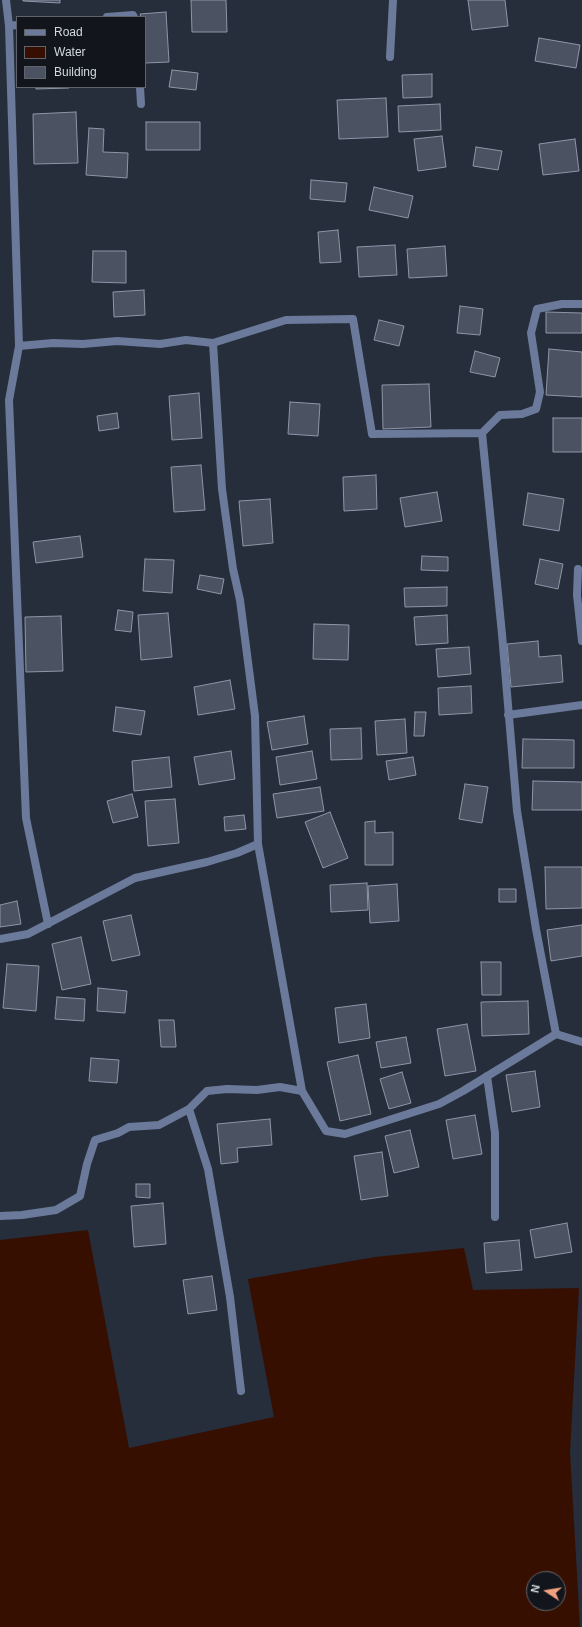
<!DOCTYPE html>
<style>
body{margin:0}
#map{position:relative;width:582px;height:1627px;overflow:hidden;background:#262d3b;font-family:Arial,sans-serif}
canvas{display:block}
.legend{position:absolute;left:16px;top:16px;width:130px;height:72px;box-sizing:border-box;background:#12151b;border:1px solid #60636b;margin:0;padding:5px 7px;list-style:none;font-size:12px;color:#d4d9e2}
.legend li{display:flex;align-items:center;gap:8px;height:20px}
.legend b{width:20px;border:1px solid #60636b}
.north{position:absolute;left:526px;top:1571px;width:40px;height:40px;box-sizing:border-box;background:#12151b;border:1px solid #60636b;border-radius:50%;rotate:282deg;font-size:11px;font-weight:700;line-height:16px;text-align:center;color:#d4d9e2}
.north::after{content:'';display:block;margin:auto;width:14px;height:18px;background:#f2a17e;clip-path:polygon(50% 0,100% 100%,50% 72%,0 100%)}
</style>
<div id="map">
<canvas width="582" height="1627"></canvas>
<ul class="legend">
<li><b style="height:5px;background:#6b7a9a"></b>Road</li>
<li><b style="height:11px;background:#370f00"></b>Water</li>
<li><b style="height:11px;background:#4b5262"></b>Building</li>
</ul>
<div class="north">N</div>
</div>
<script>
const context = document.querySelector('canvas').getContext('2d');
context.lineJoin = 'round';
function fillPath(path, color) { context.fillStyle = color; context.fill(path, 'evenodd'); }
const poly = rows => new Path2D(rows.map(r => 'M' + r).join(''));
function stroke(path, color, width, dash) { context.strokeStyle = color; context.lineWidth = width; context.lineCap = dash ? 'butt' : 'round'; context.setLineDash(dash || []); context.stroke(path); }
const water = poly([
 [88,1230,129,1448,274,1417,248,1279,375,1257,464,1248,473,1290,579,1288,570,1452,580,1627,0,1627,0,1240],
 [534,1579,558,1579,558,1603,534,1603]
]);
const building = poly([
 [23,0,60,0,60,3,23,1,23,0],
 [191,0,226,0,227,32,192,32,191,0],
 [468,0,505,0,508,26,472,30,468,0],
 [166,12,169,62,145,63,145,17,141,17,140,14,166,12],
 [539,38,580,45,576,68,535,61,539,38],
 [172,70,198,73,196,90,169,87,172,70],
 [432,74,432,97,403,98,402,75,432,74],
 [36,87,69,87,69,88,36,89,36,87],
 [386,98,388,137,339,139,337,100,386,98],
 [440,104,441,130,399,132,398,106,440,104],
 [76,112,78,163,34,164,33,114,76,112],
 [146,122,200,122,200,150,146,150,146,122],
 [89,128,104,129,103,152,128,153,127,178,86,175,89,128],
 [442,136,446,167,418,171,414,139,442,136],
 [575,139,579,171,543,175,539,144,575,139],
 [476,147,502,151,498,170,473,166,476,147],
 [311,180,347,183,345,202,310,199,311,180],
 [374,187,413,196,408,218,369,210,374,187],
 [338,230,341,262,320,263,318,232,338,230],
 [395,245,397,275,359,277,357,247,395,245],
 [445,246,447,276,409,278,407,249,445,246],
 [93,251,126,251,126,283,92,282,93,251],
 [144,290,145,315,114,317,113,292,144,290],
 [460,306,483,309,480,335,457,333,460,306],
 [546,312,582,313,582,333,546,333,546,312],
 [379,320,404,326,399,346,374,340,379,320],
 [549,349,582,352,582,397,546,395,549,349],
 [475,351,500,358,495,377,470,372,475,351],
 [429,384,431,427,383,429,382,385,429,384],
 [199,393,202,438,172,440,169,396,199,393],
 [290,402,320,404,318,436,288,434,290,402],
 [117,413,119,428,99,431,97,416,117,413],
 [553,418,582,418,582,452,553,452,553,418],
 [201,465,205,510,174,512,171,467,201,465],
 [376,475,377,509,344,511,343,477,376,475],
 [437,492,442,521,405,527,400,498,437,492],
 [528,493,564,499,559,531,523,525,528,493],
 [270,499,273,543,243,546,239,501,270,499],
 [80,536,83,557,36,563,33,542,80,536],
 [422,556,448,557,448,571,421,570,422,556],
 [145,559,174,560,172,593,143,591,145,559],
 [540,559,563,564,558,589,535,584,540,559],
 [200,575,224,579,221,594,197,589,200,575],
 [447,587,447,606,405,607,404,588,447,587],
 [118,610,133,612,131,632,115,630,118,610],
 [168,613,172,657,141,660,138,615,168,613],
 [447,615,448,643,416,645,414,617,447,615],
 [61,616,63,671,26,672,25,617,61,616],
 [314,624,349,625,348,660,313,659,314,624],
 [538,641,539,657,561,655,563,682,511,687,507,644,538,641],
 [469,647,471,674,438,677,436,649,469,647],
 [230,680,235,709,198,715,194,687,230,680],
 [471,686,472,713,439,715,438,688,471,686],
 [116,707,145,711,141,735,113,731,116,707],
 [415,712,426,712,424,736,414,736,415,712],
 [304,716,308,744,272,750,267,722,304,716],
 [405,719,407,753,377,755,375,721,405,719],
 [361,728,362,759,331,760,330,729,361,728],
 [523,739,574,740,574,768,522,768,523,739],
 [231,751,235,779,199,785,194,757,231,751],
 [312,751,317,779,280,785,276,757,312,751],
 [169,757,172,787,134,791,132,761,169,757],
 [413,757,416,775,389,780,386,761,413,757],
 [533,781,582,782,582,810,532,810,533,781],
 [465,784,488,787,482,823,459,819,465,784],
 [320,787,324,811,277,818,273,794,320,787],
 [132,794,138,817,113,823,107,801,132,794],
 [175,799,179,843,148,846,145,801,175,799],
 [330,812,348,858,323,868,305,822,330,812],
 [244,815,246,829,225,831,224,817,244,815],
 [375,821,375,833,393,832,393,865,365,865,365,822,375,821],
 [545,867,582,867,582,908,546,909,545,867],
 [367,883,368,910,331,912,330,885,367,883],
 [397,884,399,921,370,923,368,886,397,884],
 [499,889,516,889,516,902,499,902,499,889],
 [17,901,21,924,0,927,0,905,17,901],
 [131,915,140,955,112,961,103,921,131,915],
 [582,925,582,956,551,961,547,930,582,925],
 [81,937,91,984,62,990,52,944,81,937],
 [481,962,501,962,501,995,482,995,481,962],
 [7,964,39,966,36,1011,3,1008,7,964],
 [98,988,127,991,125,1013,97,1011,98,988],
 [57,997,85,999,84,1021,55,1019,57,997],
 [528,1001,529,1034,482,1036,481,1002,528,1001],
 [366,1004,370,1038,339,1043,335,1008,366,1004],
 [159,1020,174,1020,176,1047,161,1047,159,1020],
 [467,1024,476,1071,445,1076,437,1029,467,1024],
 [406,1037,411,1063,381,1068,376,1042,406,1037],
 [358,1055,371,1114,340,1121,327,1062,358,1055],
 [91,1058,119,1060,117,1083,89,1081,91,1058],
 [535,1071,540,1107,512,1112,506,1075,535,1071],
 [402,1072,411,1103,389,1109,380,1079,402,1072],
 [475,1115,482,1154,453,1159,446,1120,475,1115],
 [270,1119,272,1145,237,1148,238,1162,221,1164,217,1124,270,1119],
 [410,1130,419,1167,394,1173,385,1136,410,1130],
 [382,1152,388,1196,361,1200,354,1156,382,1152],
 [136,1184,150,1184,150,1198,136,1197,136,1184],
 [163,1203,166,1244,134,1247,131,1206,163,1203],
 [567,1223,572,1252,535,1258,530,1230,567,1223],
 [519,1240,522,1270,486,1273,484,1243,519,1240],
 [212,1276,217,1310,188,1314,183,1280,212,1276]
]);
const minor = poly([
 [6,0,9,26,19,346,9,400,26,818,48,924],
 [107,17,133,15,134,17],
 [9,26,17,25],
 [390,57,393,0],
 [140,87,141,104],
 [213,343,222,489,233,569,240,600,255,716,258,844,302,1091],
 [19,346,53,343,83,344,117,341,160,344,186,340,213,343,286,320,353,319,372,434,482,433,500,415,522,414,536,409,540,392,531,333,537,309,562,304,582,304],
 [482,433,502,634,517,811,536,929,556,1034],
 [578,569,577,595,582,641],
 [508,715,582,705],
 [0,939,28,934,135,878,207,862,237,853,258,844],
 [487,1076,495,1133,495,1217],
 [189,1109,208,1169,230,1297,241,1391],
 [0,1216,22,1215,56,1210,80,1196,87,1164,95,1140,118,1133,129,1127,159,1125,189,1109,207,1091,227,1089,257,1090,280,1087,302,1091,326,1131,345,1134,439,1104,463,1091,556,1034,582,1042]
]);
fillPath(water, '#370f00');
fillPath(building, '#4b5262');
stroke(building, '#8e96a7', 1);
stroke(minor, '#6b7a9a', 8);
</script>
